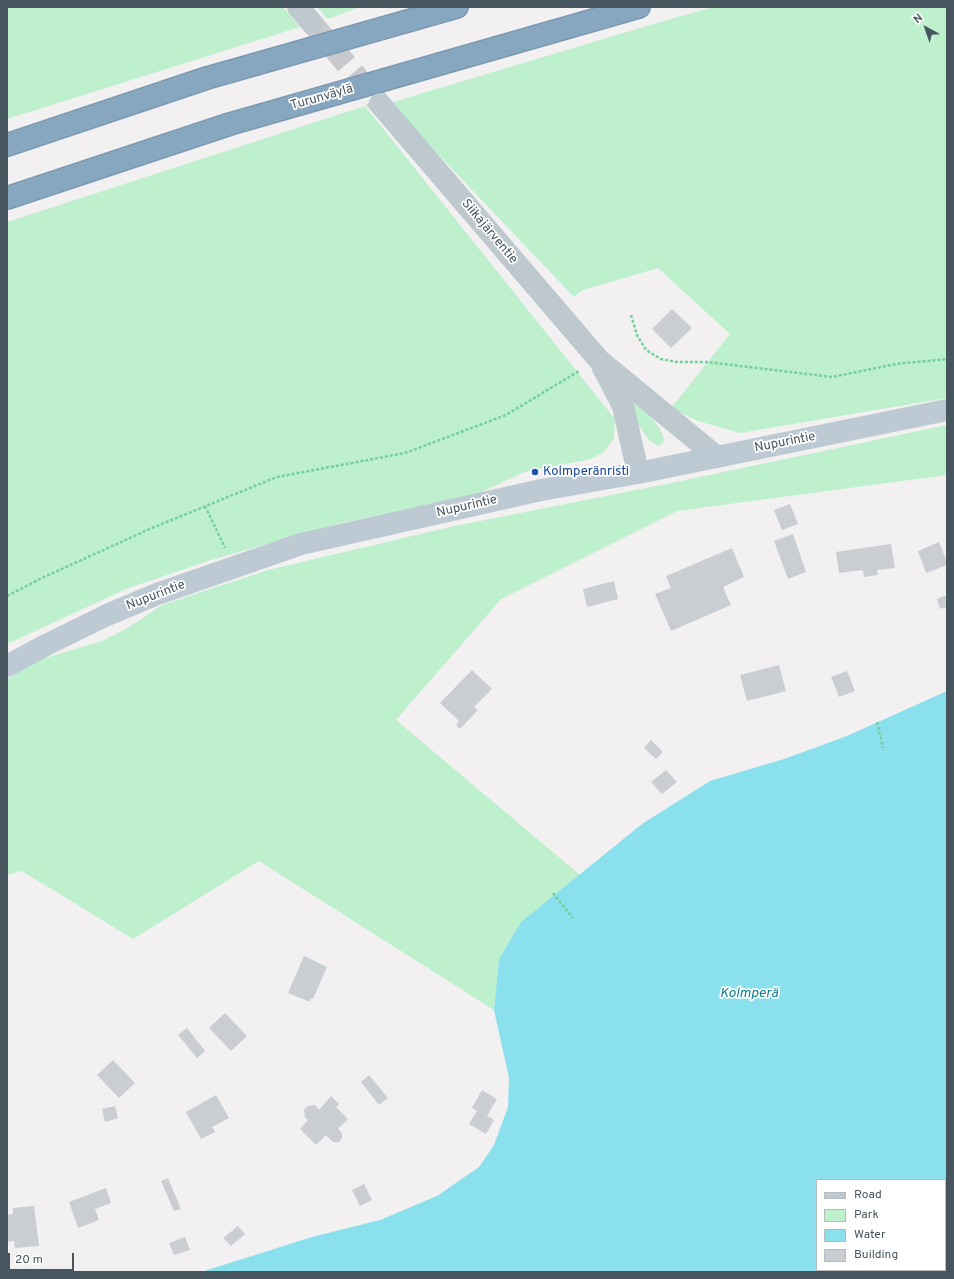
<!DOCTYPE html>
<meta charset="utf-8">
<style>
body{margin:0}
#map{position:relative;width:954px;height:1279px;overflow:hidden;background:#f2f0f0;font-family:Overpass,sans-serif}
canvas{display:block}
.frame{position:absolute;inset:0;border:8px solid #47555e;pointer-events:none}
.legend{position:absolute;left:816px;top:1179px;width:130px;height:92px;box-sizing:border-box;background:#fff;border:1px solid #b5bbbf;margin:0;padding:5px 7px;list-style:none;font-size:12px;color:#47555e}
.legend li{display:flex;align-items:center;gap:8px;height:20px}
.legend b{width:20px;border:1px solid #b5bbbf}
.north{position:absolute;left:906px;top:8px;width:40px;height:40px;-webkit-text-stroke:3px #fff;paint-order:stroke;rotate:320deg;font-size:11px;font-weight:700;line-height:16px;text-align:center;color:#47555e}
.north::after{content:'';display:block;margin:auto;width:14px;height:18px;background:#47555e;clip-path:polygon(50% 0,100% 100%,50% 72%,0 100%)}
.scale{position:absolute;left:8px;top:1253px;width:66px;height:18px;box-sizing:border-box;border:2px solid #47555e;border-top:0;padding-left:5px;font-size:12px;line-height:14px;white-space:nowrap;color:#47555e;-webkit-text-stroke:3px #fff;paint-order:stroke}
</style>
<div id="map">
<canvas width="954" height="1279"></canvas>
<div class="frame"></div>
<ul class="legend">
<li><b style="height:5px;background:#bdcad4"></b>Road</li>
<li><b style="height:11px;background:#bef0ce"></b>Park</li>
<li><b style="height:11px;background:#8be0ee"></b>Water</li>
<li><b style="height:11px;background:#caced3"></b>Building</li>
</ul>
<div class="north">N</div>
<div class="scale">20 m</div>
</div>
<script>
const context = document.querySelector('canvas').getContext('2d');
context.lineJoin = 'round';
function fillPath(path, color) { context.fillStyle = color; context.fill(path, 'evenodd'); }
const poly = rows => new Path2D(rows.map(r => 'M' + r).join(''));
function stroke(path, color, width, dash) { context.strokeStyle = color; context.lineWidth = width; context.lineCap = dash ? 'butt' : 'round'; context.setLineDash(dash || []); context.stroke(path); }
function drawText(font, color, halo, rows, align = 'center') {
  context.font = font + ' Overpass,sans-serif'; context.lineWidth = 3.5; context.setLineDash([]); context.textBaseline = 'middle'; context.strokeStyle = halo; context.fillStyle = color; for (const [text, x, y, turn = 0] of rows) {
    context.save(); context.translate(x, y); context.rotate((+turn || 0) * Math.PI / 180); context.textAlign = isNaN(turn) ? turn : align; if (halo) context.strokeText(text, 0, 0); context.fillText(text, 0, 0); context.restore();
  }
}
const green = poly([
 [7,7,283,7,300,27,7,119],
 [317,7,360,7,328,19],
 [715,7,947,7,947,398,740,433,698,421,671,408,730,334,658,268,583,290,574,297,414,129,393,102,677,17],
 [365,106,615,419,614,438,604,452,591,459,524,472,473,496,341,523,214,559,126,589,7,644,7,222],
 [635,401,647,411,660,429,664,439,662,444,658,446,649,440,637,423,631,403],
 [947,425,947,475,677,511,501,599,396,720,580,875,521,922,499,959,494,1010,259,861,133,939,22,871,7,875,7,679,39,660,102,641,126,629,162,605,268,570,450,527,676,482]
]);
const water = poly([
 [947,691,947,1272,201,1272,312,1237,380,1220,437,1196,479,1167,494,1145,508,1107,509,1078,494,1010,499,959,521,922,642,824,710,781,784,759,847,736],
 [817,1180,945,1180,945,1270,817,1270]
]);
const building = poly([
 [672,309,692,328,671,348,652,329],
 [790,504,798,524,782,530,774,510],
 [793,534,806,572,788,579,774,541],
 [939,542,947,562,947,565,926,573,918,551],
 [891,544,895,568,877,570,878,575,864,577,863,570,839,573,836,552],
 [732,548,744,577,723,587,731,605,671,631,655,594,671,588,666,576],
 [614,581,618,599,587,607,583,589],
 [947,595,947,607,940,609,937,599],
 [779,665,786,691,747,701,740,675],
 [472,670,492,689,474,707,478,710,460,729,456,725,459,721,440,703],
 [847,671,855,691,839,697,831,677],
 [651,740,663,752,656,759,644,748],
 [666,770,677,782,662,794,651,782],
 [304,956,327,967,313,999,311,998,310,1002,288,993],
 [225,1013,247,1036,231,1051,209,1028],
 [187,1028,205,1051,197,1058,178,1035],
 [113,1060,135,1083,119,1098,97,1075],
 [369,1075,388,1098,379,1105,361,1082],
 [482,1090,497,1099,487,1116,494,1120,486,1134,469,1124,477,1111,472,1108],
 [216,1095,229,1118,212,1127,215,1132,201,1139,186,1112],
 [331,1096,339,1104,336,1107,348,1119,338,1129,342,1133,342,1138,339,1142,333,1142,326,1135,316,1145,300,1129,308,1120,305,1117,304,1110,308,1106,315,1105,319,1110],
 [115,1106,118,1118,105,1122,102,1109],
 [168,1178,181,1209,174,1211,161,1181],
 [364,1184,372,1200,360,1206,352,1190],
 [106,1188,111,1203,95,1209,99,1220,78,1228,69,1202],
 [34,1206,39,1246,15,1248,14,1241,7,1242,7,1215,13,1214,13,1208],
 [238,1226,245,1234,231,1246,223,1238],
 [185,1237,190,1250,174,1255,169,1243]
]);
const tertiaryTunnel = poly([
 [311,22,380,104]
]);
const path = poly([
 [631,315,637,335,646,350,661,359,676,362,707,362,832,377,896,364,947,359],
 [205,506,225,548],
 [7,596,44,577,152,528,277,477,405,453,506,415,579,371],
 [877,722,883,748],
 [553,893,573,918]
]);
const tertiary = poly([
 [298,7,311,22],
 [380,104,599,360,717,457],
 [603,368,623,406,638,473]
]);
const secondary = poly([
 [7,666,44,646,107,615,157,594,301,544,541,490,638,473,947,410]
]);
const motorway = poly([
 [7,145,207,78,457,7],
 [7,198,230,124,639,7]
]);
const markers = [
 [535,472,4,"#1a4fb4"]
];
const streetNames = [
 ["Turunväylä",322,98,-16],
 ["Siikajärventie",489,232,50],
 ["Nupurintie",785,443,-11],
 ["Nupurintie",467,507,-13],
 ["Nupurintie",156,596,-21]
];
const transitNames = [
 ["Kolmperänristi",543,472]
];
const waterNames = [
 ["Kolmperä",749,994]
];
fillPath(green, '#bef0ce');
fillPath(water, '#8be0ee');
fillPath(building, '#caced3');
stroke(tertiaryTunnel, '#c7c9cc', 22, [22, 11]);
stroke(motorway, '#7291ab', 24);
stroke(path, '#75cf9c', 2.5, [3, 2]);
stroke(tertiary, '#bdc8cf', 22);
stroke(secondary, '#bdcad4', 22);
stroke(motorway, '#87a6bf', 22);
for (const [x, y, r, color] of markers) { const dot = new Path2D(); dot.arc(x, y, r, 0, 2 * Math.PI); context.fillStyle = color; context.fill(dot); stroke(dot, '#fff', 1.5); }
drawText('13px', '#47555e', '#fff', streetNames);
drawText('13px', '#164399', '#fff', transitNames, 'left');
drawText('italic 14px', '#0b7d8f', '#fff', waterNames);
</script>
